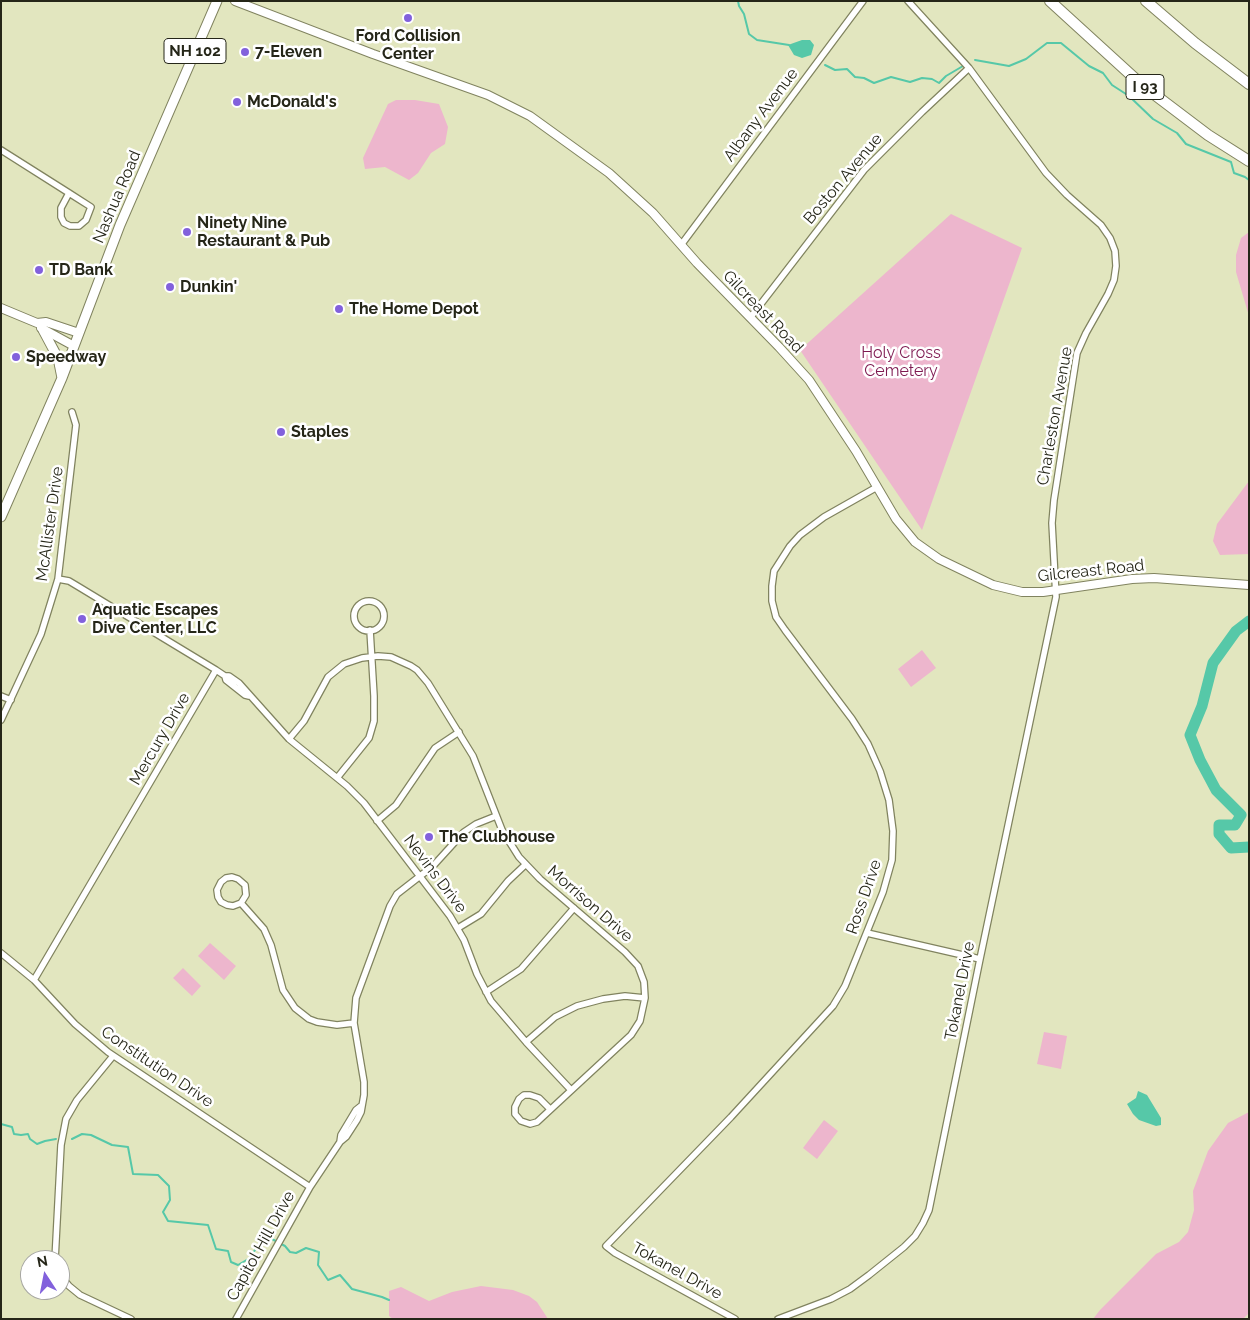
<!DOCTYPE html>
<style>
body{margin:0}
#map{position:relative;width:1250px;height:1320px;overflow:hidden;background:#e2e6bf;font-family:Raleway,sans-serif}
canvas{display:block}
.frame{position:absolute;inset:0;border:2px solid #252618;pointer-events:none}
.north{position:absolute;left:20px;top:1250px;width:50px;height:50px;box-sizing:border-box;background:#fff;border:1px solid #a8a8a3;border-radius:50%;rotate:349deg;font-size:14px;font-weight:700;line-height:20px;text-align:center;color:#252618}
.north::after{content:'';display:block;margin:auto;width:18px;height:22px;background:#8261dc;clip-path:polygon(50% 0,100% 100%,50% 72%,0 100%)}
</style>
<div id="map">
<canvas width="1250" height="1320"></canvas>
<div class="frame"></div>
<div class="north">N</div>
</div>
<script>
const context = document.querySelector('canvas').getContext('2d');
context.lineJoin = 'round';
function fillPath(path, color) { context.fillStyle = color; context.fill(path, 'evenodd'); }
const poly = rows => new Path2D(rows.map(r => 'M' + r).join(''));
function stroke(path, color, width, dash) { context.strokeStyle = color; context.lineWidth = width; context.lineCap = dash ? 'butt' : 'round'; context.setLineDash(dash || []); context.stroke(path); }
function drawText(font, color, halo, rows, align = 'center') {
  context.font = font + ' Raleway,sans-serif'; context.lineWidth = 5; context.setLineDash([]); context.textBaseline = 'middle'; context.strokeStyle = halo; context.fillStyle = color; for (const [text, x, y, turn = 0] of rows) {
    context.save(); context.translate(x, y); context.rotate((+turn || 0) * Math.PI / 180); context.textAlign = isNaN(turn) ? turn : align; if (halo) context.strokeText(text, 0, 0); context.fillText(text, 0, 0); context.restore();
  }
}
const green = poly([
 [396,100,415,100,439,104,448,127,445,144,431,153,418,173,409,180,385,167,365,169,363,158,388,104],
 [951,214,1022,248,922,530,800,350],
 [1249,232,1249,316,1236,272,1236,255,1241,238],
 [1249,481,1249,554,1220,555,1213,541,1217,524],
 [922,650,936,668,911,687,898,669],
 [210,943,236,966,224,980,198,956],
 [183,968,201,986,192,996,173,978],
 [1044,1032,1067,1036,1061,1069,1037,1064],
 [1249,1112,1248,1314,1243,1319,1093,1319,1100,1310,1156,1254,1179,1242,1188,1232,1194,1210,1193,1191,1208,1151,1228,1123],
 [824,1120,838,1131,817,1159,803,1148],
 [481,1286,513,1290,529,1296,537,1302,548,1319,393,1319,389,1316,389,1291,401,1287,429,1301,452,1292]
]);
const water = poly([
 [802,40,810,40,814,45,811,55,802,58,794,55,788,45],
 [1138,1091,1147,1095,1161,1118,1161,1125,1156,1126,1139,1120,1133,1114,1127,1104,1136,1098]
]);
const stream = poly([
 [738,1,739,6,744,14,749,34,757,40,789,45],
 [975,60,1009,66,1026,59,1047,43,1061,43,1089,66,1103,73,1112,85,1129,96,1153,119,1177,133,1186,144,1231,162,1234,173,1245,177,1249,180],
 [825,65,835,70,847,69,855,77,864,78,874,83,891,77,910,82,922,78,932,79,939,83,946,76,963,66],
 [1,1124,12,1127,14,1134,21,1135,28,1134,30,1139,37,1144,45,1141,56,1139],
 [72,1139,82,1134,91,1135,112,1145,128,1147,133,1174,158,1175,169,1186,170,1200,163,1212,168,1221,208,1225,216,1249,228,1251,231,1262,238,1265,250,1258,258,1245,270,1238,285,1246,290,1252,296,1253,306,1248,319,1252,318,1265,328,1280,340,1275,352,1289,382,1297,389,1300]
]);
const river = poly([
 [1249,621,1236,631,1213,663,1202,706,1190,735,1200,760,1216,790,1241,815,1235,825,1219,825,1219,834,1231,848,1249,847]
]);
const street = poly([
 [1,150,69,193,91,207,86,220,79,226,70,226,64,223,61,217,61,208,69,193],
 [681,245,863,1],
 [750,318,864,170,922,112,969,68],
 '354 616a15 15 0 1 1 30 0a15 15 0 1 1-30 0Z',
 [216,670,225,676,229,676,239,683,289,739,347,786,364,803,450,916,464,940,477,974,491,1001,526,1042,571,1090],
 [225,676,226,680,245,695,249,696],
 [1,696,11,700],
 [1,720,41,634,58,579,76,425,72,412],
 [289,739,304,721,328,677,344,664,362,658,378,656,391,657,411,666,417,670,428,683,473,756,502,830,519,857,540,879,625,952,638,966,644,982,645,998,640,1021,631,1035,537,1122,530,1124,521,1121,515,1114,515,1107,519,1099,524,1095,530,1095,539,1098,550,1109],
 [337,778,369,738,374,721,374,696,370,630],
 [377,821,396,805,435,748,459,732],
 [241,903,233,906,227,905,221,902,218,897,217,890,221,882,226,878,232,877,238,879,245,885,246,895,241,903,264,929,271,945,283,990,295,1008,309,1019,317,1022,337,1025,354,1023],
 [458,928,481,914,508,881,525,865],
 [867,933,980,959],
 [1,953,34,980,75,1024,108,1052,310,1187],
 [34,980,216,670,79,587,69,581,58,579],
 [486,992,521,969,574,908],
 [526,1042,555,1017,577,1006,603,999,625,996,645,998],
 [340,1142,346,1137,357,1120,361,1112,364,1095,364,1082,354,1023,356,998,390,906,397,894,433,866,464,832,476,824,496,816],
 [55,1260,61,1145,66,1119,77,1100,113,1056],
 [60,1275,69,1286,80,1295,131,1319],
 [236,1319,310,1187,340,1142,341,1135,356,1110,361,1106],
 [735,1319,615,1253,606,1246,731,1117,833,1006,845,986,883,892,892,860,893,831,889,800,880,771,868,744,852,719,785,630,776,617,772,601,772,586,774,571,790,546,800,535,824,517,877,487],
 [778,1319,831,1299,850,1289,869,1275,904,1247,915,1236,923,1223,929,1210,980,959,1056,597,1052,523,1054,500,1077,353,1086,333,1108,294,1114,280,1116,266,1115,251,1110,238,1101,225,1067,195,1046,173,969,68,908,1]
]);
const secondary = poly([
 [235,1,373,54,488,95,530,116,609,173,653,213,697,263,779,347,809,380,856,451,896,519,915,542,939,559,993,585,1022,592,1043,592,1132,579,1154,578,1249,585],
 [1,308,37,323,46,322,79,333],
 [41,328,74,346]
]);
const primary = poly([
 [43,330,58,358,62,378],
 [1,517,62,378,120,225,217,1]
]);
const highway = poly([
 [1050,1,1142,85,1208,135,1249,161],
 [1146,1,1195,43,1249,84]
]);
const markers = [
 [408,18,5,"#8261dc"],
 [245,52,5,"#8261dc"],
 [237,102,5,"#8261dc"],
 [187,232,5,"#8261dc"],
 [39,270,5,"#8261dc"],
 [170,287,5,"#8261dc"],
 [339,309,5,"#8261dc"],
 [16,357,5,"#8261dc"],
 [281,432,5,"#8261dc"],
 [82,619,5,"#8261dc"],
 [429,837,5,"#8261dc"]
];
const shields = [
 [195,51,62],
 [1145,87,38]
];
const shieldNames = [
 ["NH 102",195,51],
 ["I 93",1145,87]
];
const poiNames = [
 ["Ford Collision",408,36,"center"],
 ["Center",408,54,"center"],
 ["7-Eleven",255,52],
 ["McDonald's",247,102],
 ["Ninety Nine",197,223],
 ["Restaurant & Pub",197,241],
 ["TD Bank",49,270],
 ["Dunkin'",180,287],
 ["The Home Depot",349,309],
 ["Speedway",26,357],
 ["Staples",291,432],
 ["Aquatic Escapes",92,610],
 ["Dive Center, LLC",92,628],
 ["The Clubhouse",439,837]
];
const streetNames = [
 ["Albany Avenue",761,115,-53],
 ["Boston Avenue",843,179,-50],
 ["Nashua Road",117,197,-67],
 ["Gilcreast Road",763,312,46],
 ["Charleston Avenue",1055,416,-80],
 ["McAllister Drive",50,524,-82],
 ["Gilcreast Road",1091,571,-6],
 ["Mercury Drive",160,739,-60],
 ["Nevins Drive",435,874,53],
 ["Ross Drive",864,897,-71],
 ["Morrison Drive",590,904,41],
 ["Tokanel Drive",960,991,-79],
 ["Constitution Drive",157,1067,34],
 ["Capitol Hill Drive",261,1246,-61],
 ["Tokanel Drive",677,1271,29]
];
const parkNames = [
 ["Holy Cross",901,353],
 ["Cemetery",901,371]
];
fillPath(green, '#edb6cd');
fillPath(water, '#56c8a8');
stroke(stream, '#56c8a8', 2);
stroke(river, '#56c8a8', 11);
stroke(street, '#80835f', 8);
stroke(secondary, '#80835f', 10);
stroke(primary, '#80835f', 11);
stroke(highway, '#80835f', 12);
stroke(street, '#fff', 5.5);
stroke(secondary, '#fff', 8);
stroke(primary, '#fff', 9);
stroke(highway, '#fff', 10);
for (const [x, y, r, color] of markers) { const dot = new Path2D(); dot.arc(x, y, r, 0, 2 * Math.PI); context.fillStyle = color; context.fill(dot); stroke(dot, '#fff', 2); }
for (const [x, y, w] of shields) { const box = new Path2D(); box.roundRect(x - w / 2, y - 12.5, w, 25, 4); context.fillStyle = '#fff'; context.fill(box); stroke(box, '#252618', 1); }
drawText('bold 15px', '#252618', null, shieldNames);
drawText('bold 16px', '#252618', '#fff', poiNames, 'left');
drawText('16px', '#252618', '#fff', streetNames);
drawText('16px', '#7f1b52', '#fff', parkNames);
</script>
